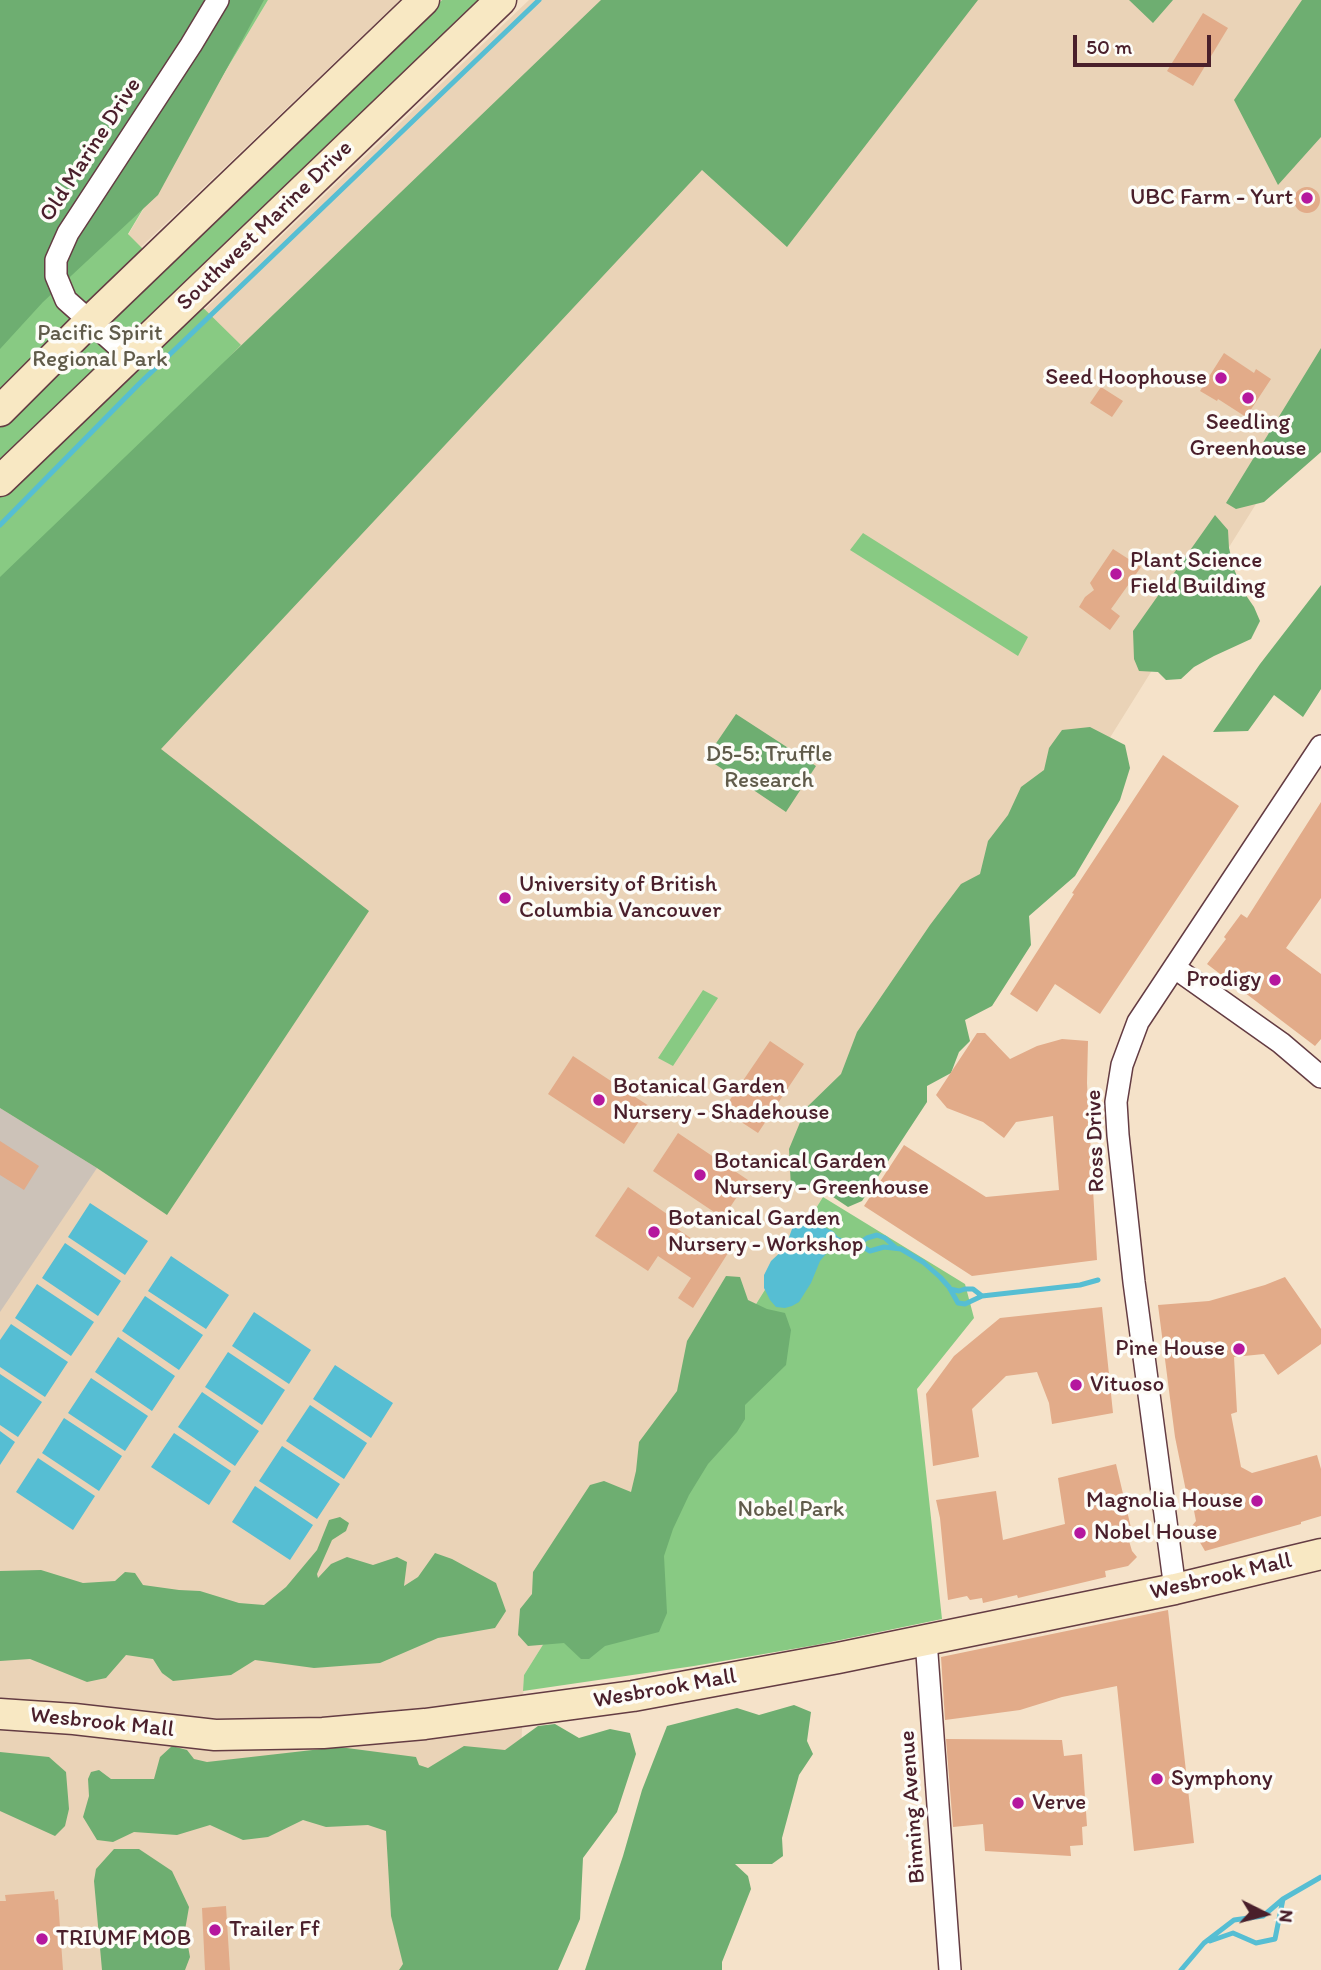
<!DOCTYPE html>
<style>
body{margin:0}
#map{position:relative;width:1321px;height:1970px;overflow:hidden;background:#f5e2c9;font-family:Itim,sans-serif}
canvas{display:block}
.north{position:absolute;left:1230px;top:1879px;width:70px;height:70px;-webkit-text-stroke:5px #fdfcf7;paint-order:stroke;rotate:96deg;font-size:19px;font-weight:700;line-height:28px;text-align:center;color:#4a1f2b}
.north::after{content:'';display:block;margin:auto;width:24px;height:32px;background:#4a1f2b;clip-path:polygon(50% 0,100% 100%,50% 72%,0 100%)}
.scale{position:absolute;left:1073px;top:35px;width:138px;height:32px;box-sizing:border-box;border:4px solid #4a1f2b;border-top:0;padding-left:9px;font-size:21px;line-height:24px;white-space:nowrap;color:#4a1f2b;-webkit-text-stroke:5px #fdfcf7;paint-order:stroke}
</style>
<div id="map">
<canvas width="1321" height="1970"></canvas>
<div class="north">N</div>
<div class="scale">50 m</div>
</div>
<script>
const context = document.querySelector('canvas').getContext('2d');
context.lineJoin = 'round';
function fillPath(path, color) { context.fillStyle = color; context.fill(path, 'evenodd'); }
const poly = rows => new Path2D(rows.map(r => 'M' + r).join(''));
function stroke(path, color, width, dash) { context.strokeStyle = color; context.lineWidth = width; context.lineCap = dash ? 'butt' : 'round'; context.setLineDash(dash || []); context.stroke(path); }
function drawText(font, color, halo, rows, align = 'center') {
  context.font = font + ' Itim,sans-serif'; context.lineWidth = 7; context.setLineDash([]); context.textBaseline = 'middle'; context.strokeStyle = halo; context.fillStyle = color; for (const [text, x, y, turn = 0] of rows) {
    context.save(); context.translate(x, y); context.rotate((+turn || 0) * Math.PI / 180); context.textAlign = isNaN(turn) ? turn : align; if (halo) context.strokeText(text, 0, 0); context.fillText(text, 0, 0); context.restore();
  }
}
const built = poly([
 [268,0,400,0,141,247,128,235],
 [529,0,1321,0,1321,400,524,1675,513,1970,0,1970,0,598,240,345,204,310]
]);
const industrial = poly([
 [0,1108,97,1168,0,1312]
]);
const green = poly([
 [0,0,268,0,128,234,162,268,442,0,485,0,184,289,241,345,0,598],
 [863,533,1028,637,1018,656,850,550],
 [703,990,718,998,673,1066,658,1058],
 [823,1197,965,1284,974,1318,917,1389,942,1619,816,1645,694,1666,523,1691,524,1675]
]);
const forest = poly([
 [0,0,264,0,158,195,43,302,0,349],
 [601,0,978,0,787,247,702,170,161,749,369,911,167,1215,97,1168,0,1108,0,577],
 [1129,0,1173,0,1153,23],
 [1302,0,1321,0,1321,137,1278,185,1234,100],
 [1321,348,1321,452,1264,502,1236,509,1226,503],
 [1215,515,1228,530,1229,548,1234,569,1243,591,1254,607,1260,621,1251,639,1214,656,1194,667,1181,679,1166,680,1158,672,1139,671,1134,659,1133,631],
 [1321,585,1321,689,1303,717,1274,695,1248,731,1213,732,1260,664],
 [736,714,816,766,786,812,706,758],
 [1090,727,1125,745,1130,768,1120,800,1075,876,1029,916,1031,945,992,1006,965,1020,970,1041,959,1052,951,1073,927,1086,927,1102,862,1201,848,1207,824,1191,791,1188,789,1149,806,1108,841,1074,857,1032,930,925,961,884,980,874,988,841,1008,815,1021,787,1044,770,1049,748,1062,730],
 [726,1276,740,1277,748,1300,767,1309,785,1313,791,1330,786,1365,745,1405,745,1419,737,1432,708,1464,689,1495,673,1529,664,1556,667,1613,659,1632,605,1646,589,1659,581,1659,564,1643,528,1646,518,1635,520,1609,532,1594,533,1572,590,1485,604,1481,631,1492,636,1471,639,1442,677,1391,687,1341],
 [340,1517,349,1523,346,1531,332,1540,317,1574,318,1578,331,1564,347,1557,373,1565,397,1557,407,1562,404,1586,418,1577,435,1553,452,1559,496,1583,506,1611,495,1628,438,1638,380,1663,314,1668,255,1660,231,1675,173,1681,162,1673,153,1659,126,1655,106,1678,87,1682,30,1659,0,1661,0,1571,41,1570,83,1583,115,1581,125,1572,135,1573,143,1585,179,1590,200,1591,239,1603,264,1605,286,1587,317,1550,329,1520],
 [794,1705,811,1712,807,1741,813,1754,799,1775,782,1838,783,1856,772,1864,735,1864,748,1876,751,1889,722,1962,722,1970,585,1970,623,1856,642,1790,667,1726,737,1708,759,1715],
 [555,1724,579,1738,610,1729,630,1733,636,1754,617,1812,583,1858,580,1919,558,1970,399,1970,403,1964,391,1916,386,1831,368,1825,326,1827,303,1820,268,1837,243,1840,210,1825,177,1835,134,1832,113,1842,97,1840,83,1817,89,1796,88,1779,91,1772,99,1770,111,1779,154,1779,160,1757,172,1746,187,1750,194,1759,207,1762,339,1747,416,1757,419,1765,428,1768,464,1746,505,1750,538,1726],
 [0,1752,49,1757,66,1772,69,1809,65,1826,55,1836,0,1811],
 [114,1849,139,1849,172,1871,189,1907,185,1930,190,1957,185,1970,102,1970,94,1881,96,1869]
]);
const water = poly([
 [90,1203,148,1241,125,1275,68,1237],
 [806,1217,814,1218,823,1227,833,1231,838,1237,844,1239,844,1244,831,1248,820,1261,811,1283,799,1302,792,1306,785,1308,776,1307,770,1300,764,1288,764,1275,771,1261,785,1248,792,1229,799,1220],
 [65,1243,121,1281,98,1316,42,1278],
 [171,1256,229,1295,206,1329,148,1291],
 [37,1284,94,1322,71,1356,15,1318],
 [145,1296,203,1335,179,1370,122,1331],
 [254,1312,311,1350,289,1384,232,1346],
 [11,1324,68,1362,45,1397,0,1367,0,1340],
 [118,1337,175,1376,152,1411,95,1372],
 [228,1352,285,1390,262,1425,205,1387],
 [335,1365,393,1403,371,1438,313,1399],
 [0,1374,42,1402,18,1437,0,1425],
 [91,1378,148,1416,125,1451,68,1413],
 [202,1392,259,1431,235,1466,178,1427],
 [310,1405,367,1443,344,1479,286,1441],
 [64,1418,122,1456,99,1491,42,1453],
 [0,1431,15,1442,0,1465],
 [174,1433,231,1471,209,1505,151,1467],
 [282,1446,340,1484,317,1519,259,1481],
 [38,1458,95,1496,73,1530,16,1492],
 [255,1486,313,1525,290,1560,232,1522]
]);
const stream = poly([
 [0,525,139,384,539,0],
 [844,1242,858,1244,870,1251,884,1247,901,1249,923,1262,940,1277,949,1287,958,1303,965,1304,982,1296,1080,1285,1098,1280],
 [858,1244,867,1238,877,1235,885,1238,896,1248],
 [950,1289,959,1291,965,1289,973,1289,982,1296],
 [1210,1941,1233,1933,1256,1943,1275,1939,1283,1899],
 [1181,1970,1204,1943,1234,1920,1263,1916,1283,1899,1321,1877]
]);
const building = poly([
 [1203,13,1228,28,1193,86,1167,71],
 '1294 200a13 13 0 1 1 26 0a13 13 0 1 1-26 0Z',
 [1224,353,1254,373,1256,369,1271,379,1246,417,1218,399,1217,401,1200,391],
 [1101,387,1123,401,1112,417,1090,403],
 [1113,549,1141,567,1111,609,1120,616,1110,630,1079,607,1085,597,1094,590,1090,583],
 [1163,755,1239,806,1100,1014,1055,984,1037,1012,1010,994,1074,894,1072,893],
 [1321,802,1321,898,1286,948,1321,974,1321,1039,1315,1046,1207,964,1226,939,1224,937,1241,914,1247,918],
 [977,1033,985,1033,1010,1059,1037,1046,1062,1039,1088,1041,1087,1083,1097,1260,972,1276,864,1206,904,1145,986,1197,1059,1190,1053,1116,1016,1122,1004,1138,983,1122,947,1108,936,1095],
 [770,1041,804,1064,758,1133,723,1110],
 [573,1056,649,1106,624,1144,548,1094],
 [678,1133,748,1180,723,1218,653,1171],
 [0,1141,39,1166,24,1190,0,1175],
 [628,1187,680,1223,676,1228,711,1252,716,1245,728,1253,693,1308,678,1298,691,1278,658,1256,648,1271,595,1236],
 [1285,1277,1321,1329,1321,1344,1278,1375,1264,1354,1234,1357,1237,1412,1231,1414,1241,1467,1252,1473,1317,1455,1321,1469,1321,1516,1301,1522,1301,1524,1205,1551,1191,1527,1196,1521,1190,1490,1186,1491,1175,1437,1158,1305,1209,1301,1265,1285],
 [1102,1307,1113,1413,1052,1424,1049,1403,1037,1372,1006,1376,972,1409,979,1457,933,1466,926,1394,954,1356,1000,1318],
 [1116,1464,1132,1532,1127,1534,1132,1551,1137,1557,1128,1566,1105,1571,1106,1577,1018,1598,1017,1595,983,1603,982,1598,970,1600,967,1596,948,1600,940,1518,936,1500,996,1491,1003,1540,1065,1524,1058,1478],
 [1168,1610,1194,1843,1134,1851,1117,1686,1062,1697,1020,1710,945,1720,941,1657],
 [946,1739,1062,1740,1064,1756,1082,1754,1087,1826,1082,1827,1083,1845,1070,1846,1071,1856,985,1851,983,1824,953,1827],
 [54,1891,55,1900,58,1899,63,1970,0,1970,0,1901,6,1901,5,1895],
 [226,1906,230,1970,205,1970,202,1908]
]);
const street = poly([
 [129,356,66,300,56,276,56,260,68,233,191,45,218,0],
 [1175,968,1281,1043,1321,1077],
 [1175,1589,1134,1282,1118,1135,1116,1102,1122,1065,1138,1022,1321,746],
 [926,1640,950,1970]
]);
const secondary = poly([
 [0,411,90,321,424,0],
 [0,481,501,0],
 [0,1714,74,1719,215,1735,323,1733,425,1724,633,1696,838,1658,1175,1589,1321,1554]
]);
const markers = [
 [1307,198,7,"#b5179e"],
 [1221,378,7,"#b5179e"],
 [1248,398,7,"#b5179e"],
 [1116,574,7,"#b5179e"],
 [505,898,7,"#b5179e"],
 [1275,980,7,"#b5179e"],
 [599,1100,7,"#b5179e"],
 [700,1175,7,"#b5179e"],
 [654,1232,7,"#b5179e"],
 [1239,1349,7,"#b5179e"],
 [1076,1385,7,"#b5179e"],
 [1257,1501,7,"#b5179e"],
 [1080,1533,7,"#b5179e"],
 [1157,1779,7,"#b5179e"],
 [1018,1803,7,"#b5179e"],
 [215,1930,7,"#b5179e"],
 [42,1939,7,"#b5179e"]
];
const streetNames = [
 ["Old Marine Drive",91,150,-57],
 ["Southwest Marine Drive",265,226,-44],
 ["Ross Drive",1096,1141,-92],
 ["Wesbrook Mall",1221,1577,-13],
 ["Wesbrook Mall",665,1689,-10],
 ["Wesbrook Mall",102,1723,6],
 ["Binning Avenue",913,1807,-94]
];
const poiNames = [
 ["UBC Farm - Yurt",1293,198,"right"],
 ["Seed Hoophouse",1207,378,"right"],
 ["Seedling",1248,423,"center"],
 ["Greenhouse",1248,449,"center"],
 ["Plant Science",1130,561],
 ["Field Building",1130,587],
 ["University of British",519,885],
 ["Columbia Vancouver",519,911],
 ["Prodigy",1261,980,"right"],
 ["Botanical Garden",613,1087],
 ["Nursery - Shadehouse",613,1113],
 ["Botanical Garden",714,1162],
 ["Nursery - Greenhouse",714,1188],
 ["Botanical Garden",668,1219],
 ["Nursery - Workshop",668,1245],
 ["Pine House",1225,1349,"right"],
 ["Vituoso",1090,1385],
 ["Magnolia House",1243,1501,"right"],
 ["Nobel House",1094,1533],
 ["Symphony",1171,1779],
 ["Verve",1032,1803],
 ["Trailer Ff",229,1930],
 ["TRIUMF MOB",56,1939]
];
const parkNames = [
 ["Pacific Spirit",100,334],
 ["Regional Park",100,360],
 ["D5-5: Truffle",769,755],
 ["Research",769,781],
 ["Nobel Park",791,1510]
];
fillPath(built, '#ead3b7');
fillPath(industrial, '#ccc2b8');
fillPath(green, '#88ca83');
fillPath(forest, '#6eae71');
fillPath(water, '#56bed3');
stroke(stream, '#56bed3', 5);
fillPath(building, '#e2ab89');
stroke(street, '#643c43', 24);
stroke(secondary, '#643c43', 33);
stroke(street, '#fff', 21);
stroke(secondary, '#f8e8c3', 30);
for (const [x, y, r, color] of markers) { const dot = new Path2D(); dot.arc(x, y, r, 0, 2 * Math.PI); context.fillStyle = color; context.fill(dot); stroke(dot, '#fdfcf7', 2.5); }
drawText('23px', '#4a1f2b', '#fdfcf7', streetNames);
drawText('23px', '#4a1f2b', '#fdfcf7', poiNames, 'left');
drawText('23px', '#605b4a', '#fdfcf7', parkNames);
</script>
